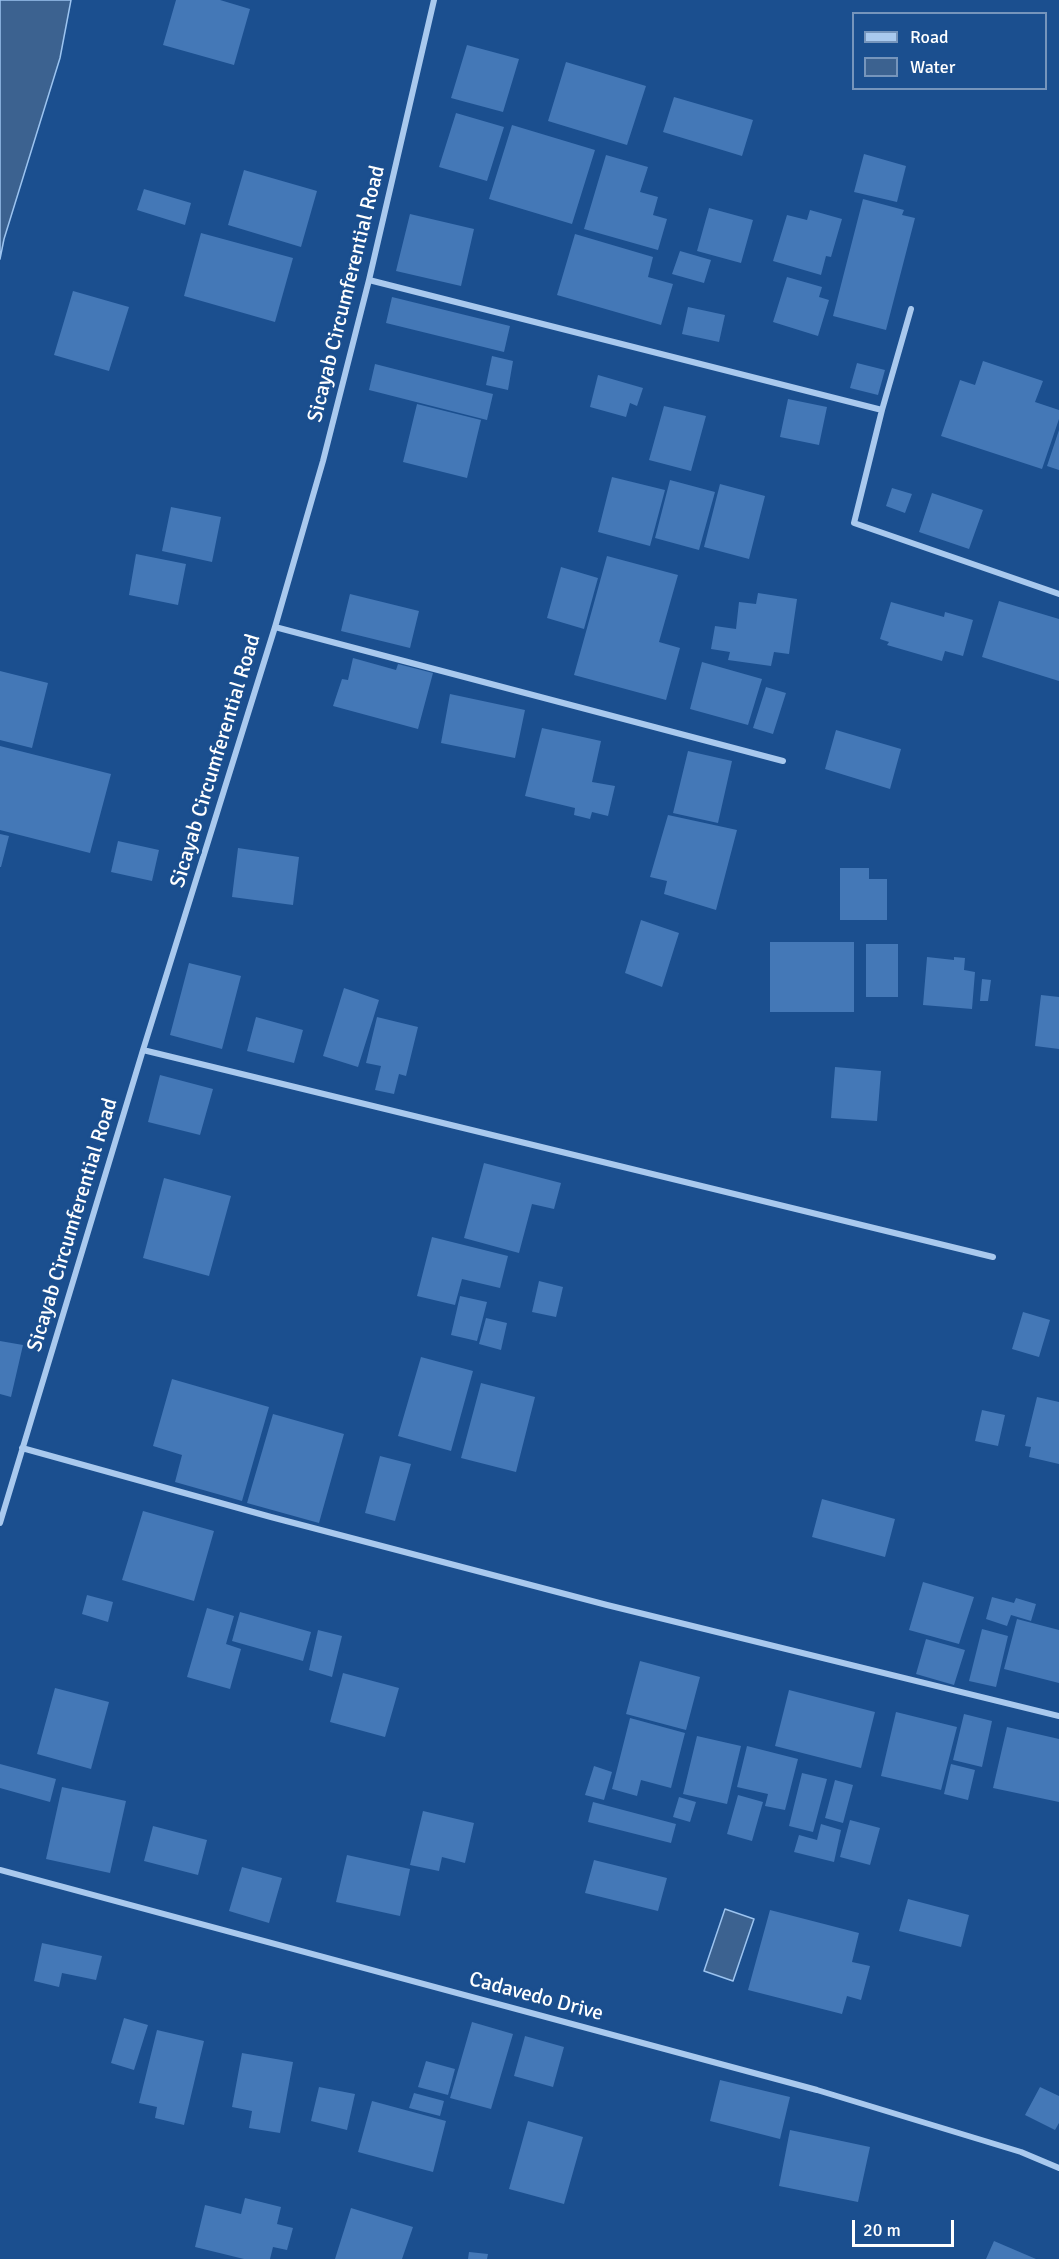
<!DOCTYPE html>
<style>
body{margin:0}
#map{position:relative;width:1059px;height:2259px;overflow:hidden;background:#1b4f8f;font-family:Signika,sans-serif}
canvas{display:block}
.legend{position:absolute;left:852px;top:12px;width:195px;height:78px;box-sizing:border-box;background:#1b4f8f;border:2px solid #7695bc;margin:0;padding:8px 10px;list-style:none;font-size:18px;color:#fff}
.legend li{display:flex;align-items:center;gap:12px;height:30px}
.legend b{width:30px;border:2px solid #7695bc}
.scale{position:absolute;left:852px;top:2220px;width:102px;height:27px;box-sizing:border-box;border:3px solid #fff;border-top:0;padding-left:8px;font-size:18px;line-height:21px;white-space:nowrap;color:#fff;-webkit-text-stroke:4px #1b4f8f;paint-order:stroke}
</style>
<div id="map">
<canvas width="1059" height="2259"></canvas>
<ul class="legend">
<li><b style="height:8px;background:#a9c9ee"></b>Road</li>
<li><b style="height:16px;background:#3c6290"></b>Water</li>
</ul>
<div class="scale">20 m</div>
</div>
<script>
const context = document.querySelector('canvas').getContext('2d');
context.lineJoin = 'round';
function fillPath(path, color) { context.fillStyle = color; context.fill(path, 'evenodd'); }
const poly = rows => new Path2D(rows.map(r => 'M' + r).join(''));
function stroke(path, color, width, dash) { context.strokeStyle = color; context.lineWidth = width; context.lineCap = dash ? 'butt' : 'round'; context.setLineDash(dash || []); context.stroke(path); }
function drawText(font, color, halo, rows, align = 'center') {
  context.font = font + ' Signika,sans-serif'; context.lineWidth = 6; context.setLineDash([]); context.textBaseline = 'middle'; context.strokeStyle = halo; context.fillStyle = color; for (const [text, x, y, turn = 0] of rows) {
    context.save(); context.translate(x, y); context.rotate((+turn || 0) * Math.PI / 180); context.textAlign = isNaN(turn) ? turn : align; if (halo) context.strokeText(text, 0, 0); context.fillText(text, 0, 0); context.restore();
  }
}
const water = poly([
 [0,0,71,0,60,58,4,239,0,259,0,0],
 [725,1909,754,1919,733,1981,704,1971,725,1909]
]);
const building = poly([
 [176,0,220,0,250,9,234,65,163,45],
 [467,45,519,59,503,112,451,98],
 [566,62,646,86,627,145,548,121],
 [674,97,753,120,742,156,663,132],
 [456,113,504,127,487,181,439,167],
 [512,125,595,150,572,224,489,199],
 [864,154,906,166,897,202,854,192],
 [606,155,648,167,640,192,658,197,653,215,667,219,658,250,584,229],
 [244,170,317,191,301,247,228,225],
 [144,189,191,203,185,225,137,210],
 [863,199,904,210,902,215,915,218,886,330,833,316],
 [709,208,753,220,741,263,697,251],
 [810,210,842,219,831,257,826,256,821,275,773,261,787,215,807,220],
 [410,214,474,229,461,286,396,271],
 [201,233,293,258,275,322,184,296],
 [575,234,653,257,648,277,673,284,661,325,557,295],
 [680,251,711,260,704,283,672,274],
 [787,277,822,287,819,297,829,300,818,336,773,322],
 [73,291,129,307,109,371,54,355],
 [392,297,510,326,504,352,386,323],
 [688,307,725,315,719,342,682,334],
 [492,356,513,361,508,390,486,385],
 [983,361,1043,381,1035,402,1059,410,1059,419,1042,469,941,436,960,380,975,385],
 [857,363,885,370,878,395,850,388],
 [375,364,493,394,487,420,369,390],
 [598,375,643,388,637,406,630,403,626,417,590,407],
 [788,399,827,407,819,445,780,437],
 [417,404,481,420,467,478,403,462],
 [664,406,706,416,691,471,649,460],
 [1059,430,1059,470,1047,466],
 [612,477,665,490,650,546,598,532],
 [670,480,715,492,699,550,655,538],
 [720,484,765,496,749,559,704,547],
 [892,488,912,494,905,513,886,506],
 [932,493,983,510,969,549,919,532],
 [171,507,221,517,212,562,162,551],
 [136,554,186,564,178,605,129,595],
 [607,556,678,575,659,642,680,648,666,700,574,675],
 [561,567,598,578,584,629,547,618],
 [758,593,797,599,789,654,774,652,771,666,728,660,730,652,711,649,715,626,736,629,739,602,756,604],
 [350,594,419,611,410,648,341,631],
 [999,601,1059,619,1059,681,982,657],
 [891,602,944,617,945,612,973,620,963,656,945,651,942,661,887,645,889,642,880,639],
 [353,658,396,670,398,664,433,673,418,729,333,706,342,679,348,680],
 [702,662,762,679,748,725,690,709],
 [0,671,48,683,32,748,0,740],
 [766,687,786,693,773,734,753,728],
 [450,694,525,710,515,758,441,743],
 [542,728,601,741,592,782,615,786,608,816,592,812,590,819,574,815,575,808,525,796],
 [836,730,901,749,890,789,825,769],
 [0,746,111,774,90,853,0,830],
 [688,751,732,761,718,823,673,813],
 [668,815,737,830,716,910,664,894,667,881,650,877],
 [0,834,9,836,1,867,0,867],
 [118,841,159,850,152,881,111,872],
 [238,848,299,857,293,905,232,897],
 [840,868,869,868,869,879,887,879,887,920,840,920],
 [641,920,679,933,662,987,625,973],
 [770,942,854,942,854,1012,770,1012],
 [866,944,898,944,898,997,866,997],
 [927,957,954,960,954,957,965,958,964,970,975,972,972,1009,923,1005],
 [189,963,241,976,222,1049,170,1035],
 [982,979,991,980,988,1001,980,1001],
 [344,988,379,1000,358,1067,323,1056],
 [1041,995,1059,997,1059,1049,1035,1046],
 [256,1017,303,1030,294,1063,247,1051],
 [377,1017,418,1027,406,1076,399,1074,394,1094,375,1090,381,1066,366,1063],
 [835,1067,881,1071,877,1121,831,1118],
 [160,1075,213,1089,200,1135,148,1122],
 [484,1163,561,1183,554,1209,532,1204,519,1253,464,1238],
 [164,1178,231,1196,209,1276,143,1258],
 [432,1237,508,1256,500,1288,462,1279,455,1305,417,1296],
 [539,1281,563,1287,556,1317,532,1312],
 [460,1296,487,1302,477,1341,451,1335],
 [1023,1312,1050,1320,1039,1357,1012,1349],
 [486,1318,507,1323,501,1350,479,1344],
 [0,1341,23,1345,11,1397,0,1394],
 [421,1357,473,1371,451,1451,398,1436],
 [172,1379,269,1407,242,1501,175,1482,182,1455,153,1446],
 [481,1383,535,1397,516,1472,461,1458],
 [1037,1397,1059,1402,1059,1464,1029,1457,1031,1447,1025,1446],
 [982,1410,1005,1415,998,1446,975,1441],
 [273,1414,344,1434,319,1523,247,1503],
 [380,1456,411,1464,395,1521,365,1513],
 [822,1499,895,1519,885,1557,812,1537],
 [143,1511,214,1531,194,1601,122,1580],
 [923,1582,974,1597,959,1644,909,1630],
 [87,1595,113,1602,108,1622,82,1614],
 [992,1597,1014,1603,1016,1598,1036,1604,1031,1621,1011,1615,1007,1626,986,1619],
 [207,1608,234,1616,226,1644,241,1649,230,1689,187,1677],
 [240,1612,311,1632,303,1661,232,1641],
 [1017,1619,1059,1630,1059,1683,1004,1669],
 [982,1629,1008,1636,996,1687,969,1681],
 [318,1630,342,1636,332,1677,309,1670],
 [926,1639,965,1650,954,1685,916,1674],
 [640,1661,700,1677,686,1730,626,1714],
 [343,1673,399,1688,385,1737,330,1722],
 [55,1688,109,1702,91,1769,37,1754],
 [789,1690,875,1712,861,1768,775,1746],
 [896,1712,957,1727,941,1790,881,1776],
 [964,1714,992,1721,982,1767,953,1760],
 [630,1718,685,1733,671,1788,641,1780,637,1796,612,1789],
 [1007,1727,1059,1739,1059,1802,993,1788],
 [697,1736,741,1746,727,1804,683,1794],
 [747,1746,798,1759,785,1810,765,1806,768,1794,737,1787],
 [0,1764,56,1779,50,1802,0,1788],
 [951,1764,975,1770,968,1800,944,1794],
 [594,1766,612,1772,604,1800,585,1795],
 [802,1773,827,1779,813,1832,789,1826],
 [835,1780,853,1785,843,1823,825,1818],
 [62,1787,126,1801,110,1873,46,1859],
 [738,1795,763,1802,752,1841,727,1834],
 [679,1797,696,1802,690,1822,673,1817],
 [593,1802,676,1824,671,1843,588,1822],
 [423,1811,474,1823,465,1863,442,1857,439,1871,410,1865],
 [850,1820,880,1828,870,1865,840,1857],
 [821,1824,841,1830,834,1862,794,1852,799,1835,817,1840],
 [153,1826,207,1840,198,1875,144,1861],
 [347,1855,410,1869,400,1916,336,1902],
 [594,1860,667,1878,658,1911,585,1893],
 [242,1867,282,1878,269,1923,229,1911],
 [908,1899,969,1915,961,1947,899,1931],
 [770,1910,859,1933,852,1962,870,1966,861,2000,847,1996,842,2014,748,1990],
 [42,1943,102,1956,96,1980,62,1973,59,1987,34,1981],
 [124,2018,148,2025,134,2070,111,2063],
 [472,2022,513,2034,491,2109,450,2098],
 [157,2030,204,2041,184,2125,155,2118,157,2107,139,2103],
 [525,2036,564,2047,553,2087,514,2076],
 [242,2053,293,2062,280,2133,249,2128,252,2111,232,2107],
 [426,2061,455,2069,448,2095,418,2087],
 [720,2080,790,2097,780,2139,710,2121],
 [319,2087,355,2094,347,2130,311,2121],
 [1040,2087,1059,2096,1059,2123,1055,2130,1025,2115],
 [414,2093,444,2101,440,2116,409,2108],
 [372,2101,446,2121,433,2172,358,2152],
 [528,2121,583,2137,564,2204,509,2189],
 [790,2130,870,2147,858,2202,779,2186],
 [245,2198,281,2207,277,2224,293,2228,287,2250,273,2247,270,2259,244,2259,195,2247,205,2205,241,2214],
 [351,2208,413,2227,402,2259,335,2259],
 [994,2241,1036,2259,986,2259],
 [469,2252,488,2254,487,2259,468,2259]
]);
const minor = poly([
 [369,280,882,410],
 [911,309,882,410,854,523,1059,594],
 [275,627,783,761],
 [143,1050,993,1257],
 [22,1448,271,1517,607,1605,1059,1716],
 [0,1523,143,1050,275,627,323,461,369,280,434,0],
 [0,1870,817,2090,1021,2152,1059,2168]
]);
const streetNames = [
 ["Sicayab Circumferential Road",347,294,-76],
 ["Sicayab Circumferential Road",216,761,-73],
 ["Sicayab Circumferential Road",73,1225,-73],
 ["Cadavedo Drive",536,1997,15]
];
fillPath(water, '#3c6290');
stroke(water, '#9cc4f0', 1.5);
fillPath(building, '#4478b7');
stroke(minor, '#a9c9ee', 6);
drawText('21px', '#fff', '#1b4f8f', streetNames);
</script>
